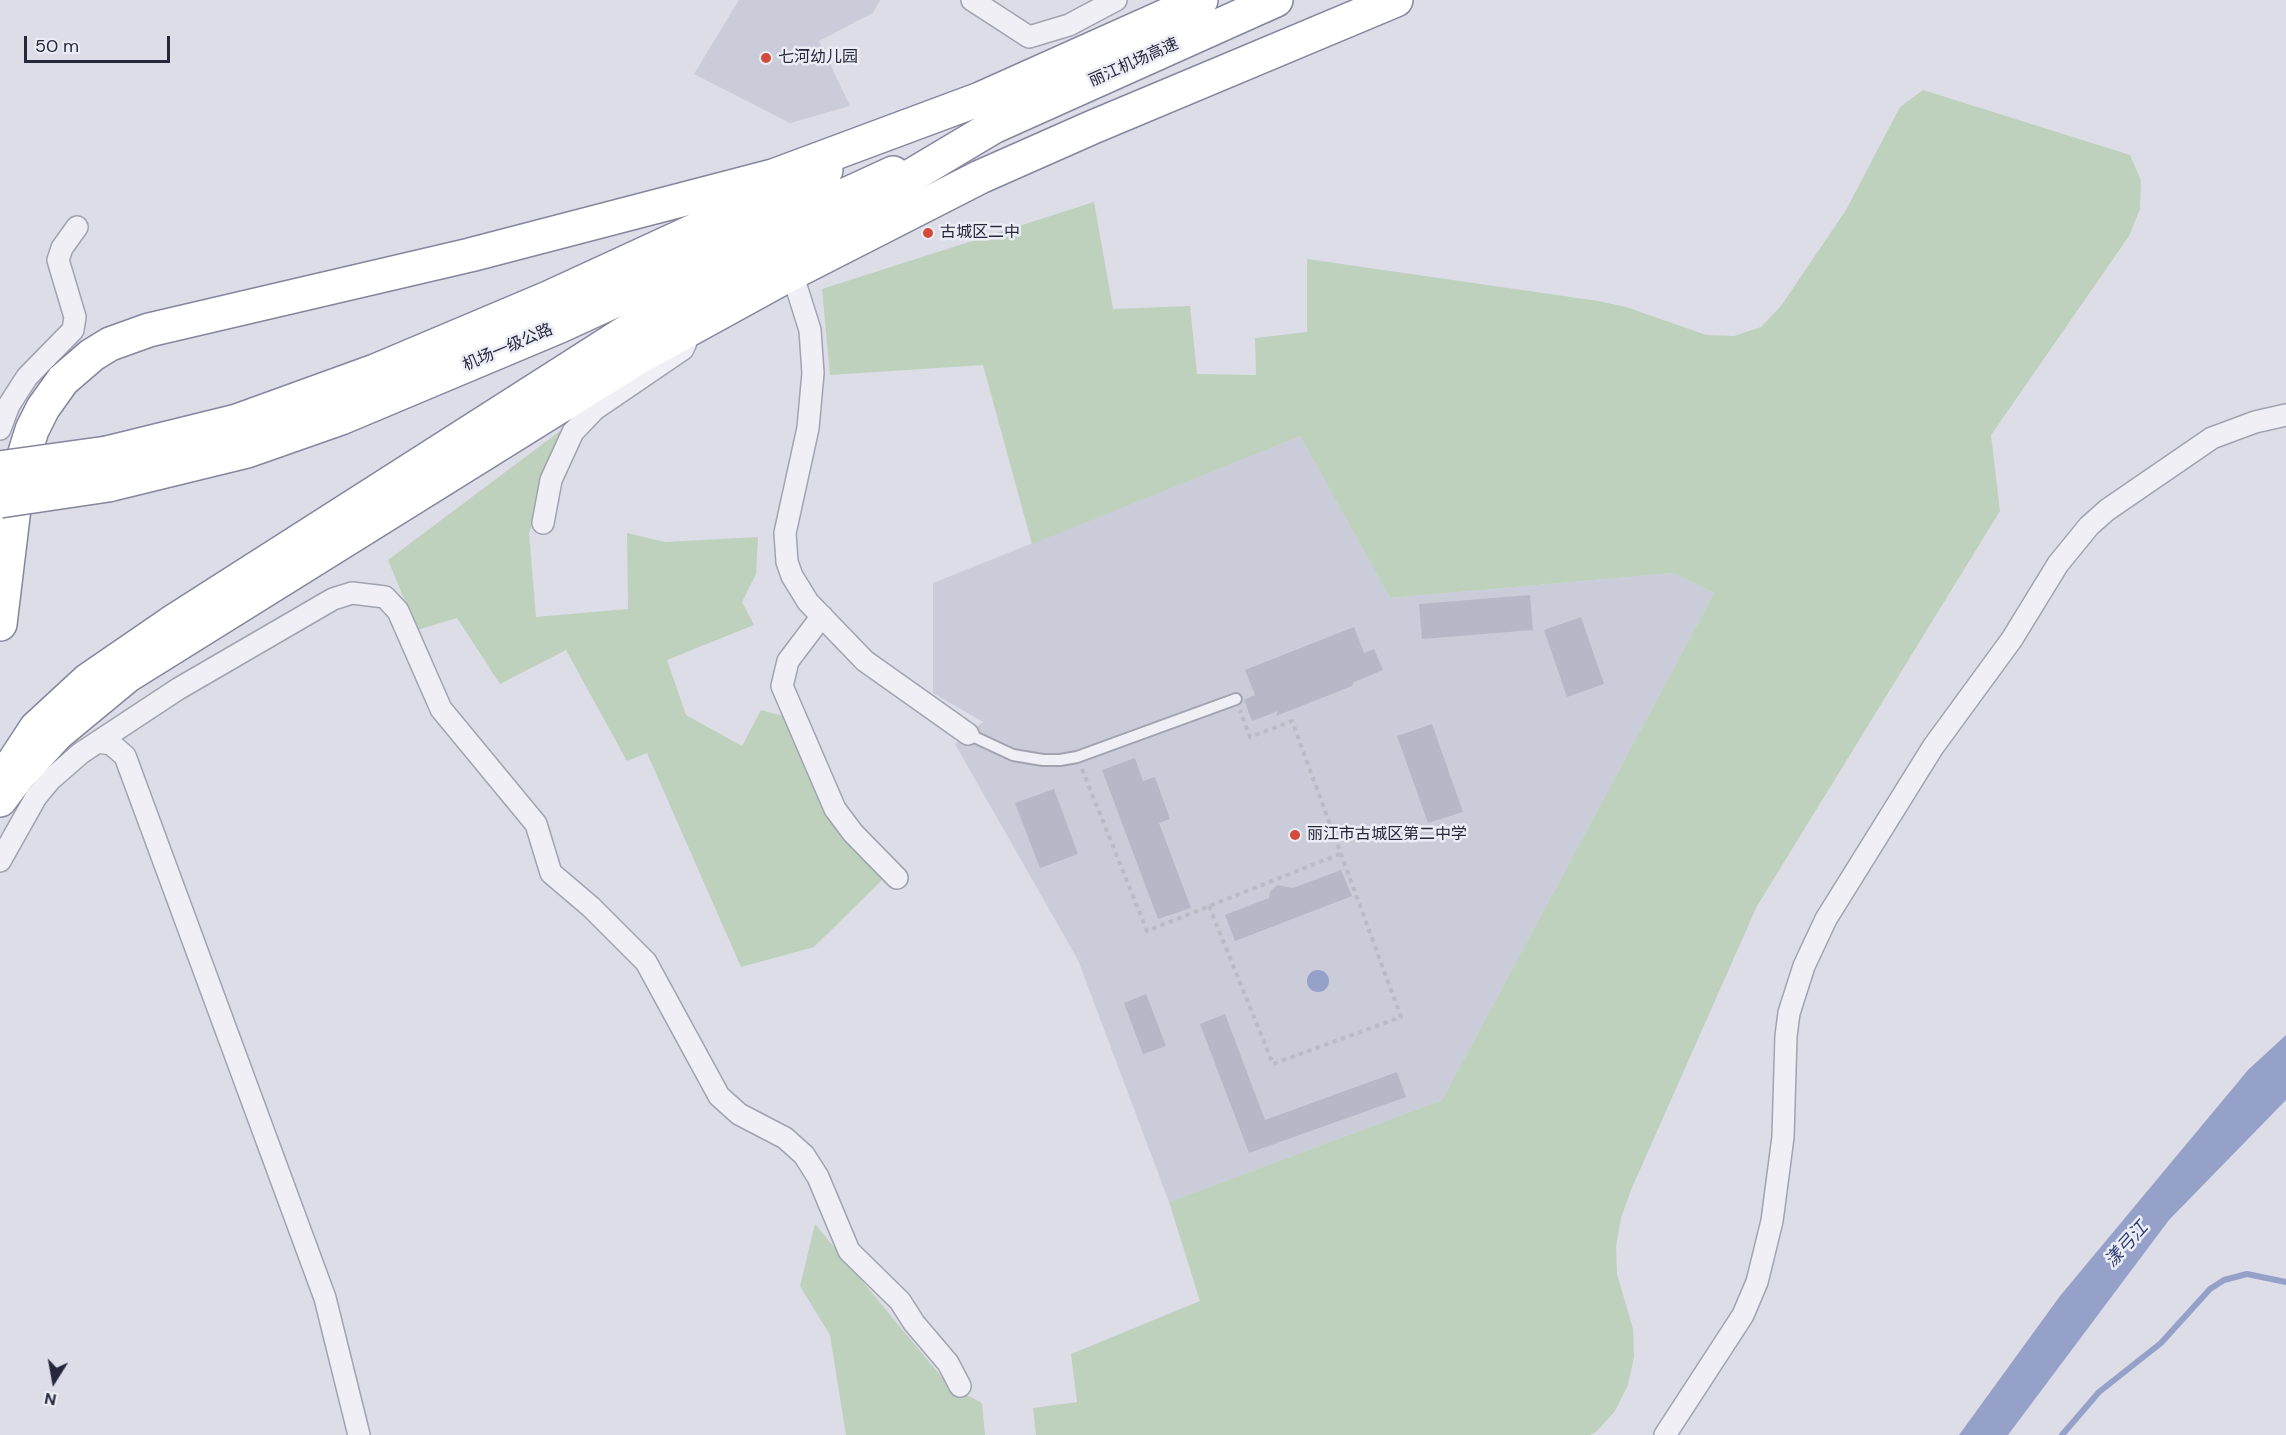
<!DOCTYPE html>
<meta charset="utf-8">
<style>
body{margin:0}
#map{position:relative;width:2286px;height:1435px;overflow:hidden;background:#dcdde7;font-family:"DM Sans",sans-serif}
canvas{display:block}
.north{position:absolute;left:24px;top:1351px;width:60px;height:60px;-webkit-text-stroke:4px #ebedf5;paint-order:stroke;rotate:191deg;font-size:16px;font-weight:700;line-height:24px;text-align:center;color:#25283d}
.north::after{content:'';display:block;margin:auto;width:21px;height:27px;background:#25283d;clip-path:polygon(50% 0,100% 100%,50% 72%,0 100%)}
.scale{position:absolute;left:24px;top:36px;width:146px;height:27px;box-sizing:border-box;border:3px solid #25283d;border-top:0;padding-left:8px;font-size:18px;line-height:21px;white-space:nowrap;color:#25283d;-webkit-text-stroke:4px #ebedf5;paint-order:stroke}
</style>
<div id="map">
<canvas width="2286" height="1435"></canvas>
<div class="north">N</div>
<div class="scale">50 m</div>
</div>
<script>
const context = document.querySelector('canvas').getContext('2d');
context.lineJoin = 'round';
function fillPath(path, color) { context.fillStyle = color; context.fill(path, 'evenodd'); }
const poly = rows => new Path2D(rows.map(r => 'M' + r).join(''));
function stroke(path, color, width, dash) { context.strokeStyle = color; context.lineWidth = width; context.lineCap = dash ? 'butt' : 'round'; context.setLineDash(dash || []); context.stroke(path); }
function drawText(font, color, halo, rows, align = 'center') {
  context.font = font + ' "DM Sans","Noto Sans SC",sans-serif'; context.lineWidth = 5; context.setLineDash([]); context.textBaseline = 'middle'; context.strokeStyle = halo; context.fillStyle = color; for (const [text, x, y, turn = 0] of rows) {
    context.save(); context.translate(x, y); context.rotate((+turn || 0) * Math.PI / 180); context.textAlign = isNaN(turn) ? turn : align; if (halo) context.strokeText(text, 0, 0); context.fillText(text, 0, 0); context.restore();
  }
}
const built = poly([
 [739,0,880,0,873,13,819,41,850,106,790,123,694,74],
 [1300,436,1390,598,1673,573,1714,593,1442,1100,1169,1202,1078,960,955,744,983,722,933,693,933,583]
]);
const green = poly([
 [1923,90,2130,155,2141,181,2140,209,2129,236,1991,435,2000,511,1757,906,1631,1190,1621,1218,1616,1246,1617,1274,1633,1329,1634,1357,1628,1385,1615,1411,1596,1432,1590,1435,1036,1435,1033,1408,1077,1402,1071,1354,1200,1301,1169,1202,1442,1100,1714,593,1673,573,1390,598,1300,436,1032,544,983,365,830,375,822,289,1094,202,1113,309,1190,306,1197,374,1256,375,1255,338,1307,332,1307,259,1598,301,1626,307,1706,335,1734,336,1761,327,1781,306,1846,210,1900,107],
 [560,431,529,533,536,617,628,609,627,533,665,542,758,537,756,574,742,602,754,625,667,660,686,715,742,746,761,710,783,716,826,810,883,879,814,947,741,967,647,753,627,761,566,650,500,684,457,618,417,630,388,560],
 [815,1224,949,1386,982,1403,985,1435,846,1435,830,1335,800,1286]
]);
const water = poly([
 '1307 981a11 11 0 1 1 22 0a11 11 0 1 1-22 0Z',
 [2286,1035,2286,1100,2169,1220,2008,1435,1959,1435,2060,1296,2248,1070]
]);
const stream = poly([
 [2062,1435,2099,1392,2161,1343,2210,1289,2224,1280,2247,1274,2286,1282]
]);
const building = poly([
 [1530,595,1533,630,1422,639,1419,604],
 [1581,617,1604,684,1567,697,1544,630],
 [1354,627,1364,653,1374,649,1383,670,1354,682,1352,686,1276,716,1278,711,1252,721,1244,700,1255,695,1245,670],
 [1432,724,1463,812,1428,823,1397,736],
 [1135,758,1143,781,1155,777,1170,819,1159,823,1191,908,1158,919,1102,770],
 [1054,789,1078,854,1040,868,1015,803],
 [1341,870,1352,896,1235,941,1225,915,1269,898,1270,892,1277,885,1293,888],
 [1146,994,1166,1046,1143,1054,1124,1003],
 [1225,1014,1265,1120,1397,1072,1406,1097,1249,1153,1200,1024]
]);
const minorTunnel = poly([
 [1269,0,1281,26]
]);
const path = poly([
 [1082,769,1147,931,1342,853],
 [1209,906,1273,1064,1401,1017,1292,721,1250,737,1240,710]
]);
const service = poly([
 [968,734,1013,755,1043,760,1060,760,1077,757,1236,699]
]);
const minor = poly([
 [972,0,1029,37,1069,25,1116,0],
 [792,273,810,330,813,373,808,428,785,533,787,562,792,576,808,602,865,661,968,734],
 [0,429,9,405,27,377,73,330,75,317,58,260,62,248,77,227],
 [543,523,551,480,573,432,595,409,683,349,686,342],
 [822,616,788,661,782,686,835,809,853,833,897,878],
 [98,742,111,744,125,756,325,1298,359,1435],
 [0,861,36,797,50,780,81,753,178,689,333,599,352,593,385,597,398,611,441,709,536,824,551,873,591,907,646,962,719,1096,739,1114,785,1138,804,1155,818,1177,849,1251,900,1301,914,1323,948,1363,960,1386],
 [1665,1435,1743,1315,1757,1282,1772,1221,1783,1137,1786,1036,1789,1013,1804,966,1826,919,1933,747,2012,639,2058,564,2089,526,2107,510,2212,438,2255,422,2286,415]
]);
const trunk = poly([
 [107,453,237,421,375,371,548,298,826,170],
 [108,485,247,451,341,418,560,326,893,173],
 [0,800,18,776,58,733,127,676,639,357,792,273,980,177,1093,127,1396,0]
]);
const motorway = poly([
 [0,624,18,475,32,430,43,408,63,380,92,355,110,344,149,330,470,255,773,176,980,99,1201,0],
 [0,783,36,728,88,680,171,623,636,326,822,229,993,127,1276,0]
]);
const trunkBridge = poly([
 [0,468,107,453],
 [0,501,108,485]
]);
const markers = [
 [766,58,6,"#d34b3a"],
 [928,233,6,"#d34b3a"],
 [1295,835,6,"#d34b3a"]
];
const poiNames = [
 ["七河幼儿园",778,58],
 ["古城区二中",940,233],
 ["丽江市古城区第二中学",1307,835]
];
const streetNames = [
 ["丽江机场高速",1134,63,-24],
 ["机场一级公路",508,348,-23]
];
const waterNames = [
 ["漾弓江",2127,1245,-48]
];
fillPath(built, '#caccd9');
fillPath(green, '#bdd1bd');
fillPath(water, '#95a1c9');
stroke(stream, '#95a1c9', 6);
fillPath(building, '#b6b8c7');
stroke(minorTunnel, '#b7b9c5', 21, [21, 10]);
stroke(service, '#a1a3b1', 14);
stroke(minor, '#a1a3b1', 24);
stroke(trunk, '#83869e', 36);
stroke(motorway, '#83869e', 36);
stroke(path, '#babbc5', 4, [4.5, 4.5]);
stroke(service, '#efeff5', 10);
stroke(minor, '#efeff5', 21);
stroke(trunk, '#fff', 33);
stroke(motorway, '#fff', 33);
stroke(trunkBridge, '#83869e', 36, []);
stroke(trunkBridge, '#fff', 33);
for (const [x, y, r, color] of markers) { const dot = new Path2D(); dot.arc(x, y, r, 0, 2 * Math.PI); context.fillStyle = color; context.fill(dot); stroke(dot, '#ebedf5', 2); }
drawText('16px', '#25283d', '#ebedf5', poiNames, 'left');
drawText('16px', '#25283d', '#ebedf5', streetNames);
drawText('italic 18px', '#2e3b73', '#ebedf5', waterNames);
</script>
